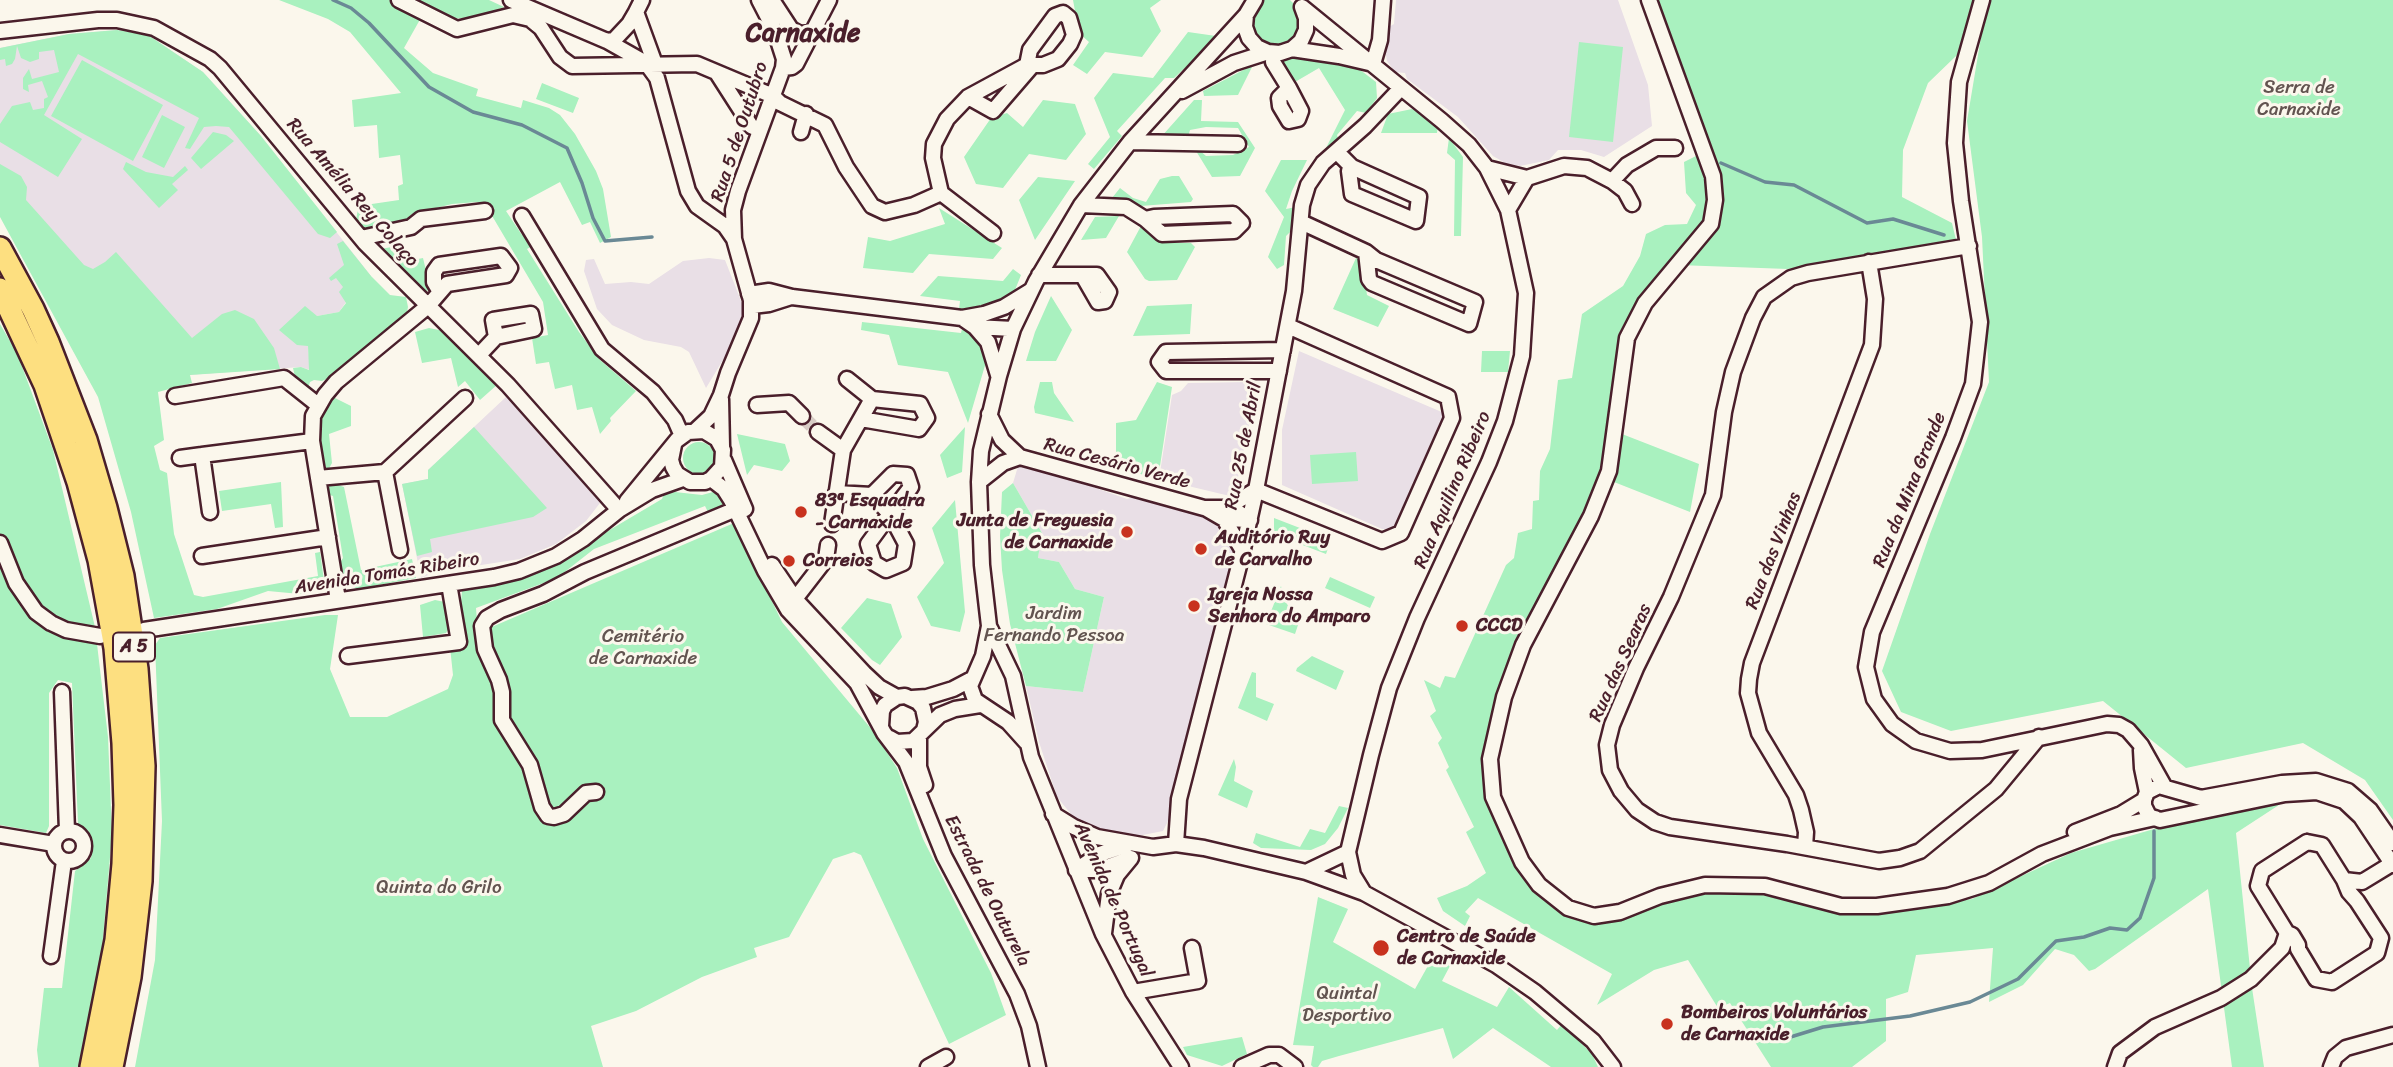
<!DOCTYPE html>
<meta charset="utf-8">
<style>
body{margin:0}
canvas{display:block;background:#fbf7ec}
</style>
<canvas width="2393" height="1067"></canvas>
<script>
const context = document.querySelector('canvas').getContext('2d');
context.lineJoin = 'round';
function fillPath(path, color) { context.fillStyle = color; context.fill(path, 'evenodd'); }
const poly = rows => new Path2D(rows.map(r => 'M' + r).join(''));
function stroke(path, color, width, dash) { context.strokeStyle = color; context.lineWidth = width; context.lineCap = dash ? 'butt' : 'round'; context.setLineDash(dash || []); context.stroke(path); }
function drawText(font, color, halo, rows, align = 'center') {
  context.font = font + ' Sriracha,sans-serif'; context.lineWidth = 6; context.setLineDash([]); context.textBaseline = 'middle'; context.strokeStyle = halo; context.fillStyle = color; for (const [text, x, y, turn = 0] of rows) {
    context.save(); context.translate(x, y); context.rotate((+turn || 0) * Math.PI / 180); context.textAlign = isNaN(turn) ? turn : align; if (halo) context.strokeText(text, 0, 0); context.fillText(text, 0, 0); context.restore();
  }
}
const built = poly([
 [1396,0,1618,0,1648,85,1652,126,1604,157,1581,150,1558,150,1549,160,1520,166,1507,164,1493,156,1458,117,1407,79,1405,73,1395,72,1387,61,1385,50,1387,28,1394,24],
 [117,30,148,35,203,72,260,135,371,276,351,295,339,312,317,316,308,346,310,370,301,367,189,375,0,214,0,48,69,34],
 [709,258,725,260,745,311,729,350,706,388,689,352,681,347,644,340,612,325,597,309,584,271,586,260,594,259,605,284,631,282,649,284,683,261],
 [1299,351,1444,413,1393,528,1389,530,1382,529,1282,485,1282,430],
 [1250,382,1256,391,1234,497,1159,479,1172,395,1181,391,1188,383],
 [506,397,600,503,586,521,556,544,520,559,436,572,421,578,402,484,428,479,428,470],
 [1019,463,1039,468,1127,499,1138,496,1197,509,1221,521,1241,558,1170,817,1163,831,1138,836,1105,835,1080,825,1057,797,1039,742,1026,686,1083,692,1104,597,1075,589,1059,562,1038,558,1042,533,1013,483]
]);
const green = poly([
 [279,0,390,0,422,16,404,48,433,73,478,89,476,96,521,108,523,100,549,108,560,115,575,134,596,171,603,189,611,237,600,243,590,222,582,225,560,182,506,211,522,235,528,235,534,245,527,249,579,332,600,360,636,391,610,418,611,421,600,434,592,407,577,410,572,385,555,389,549,362,536,364,532,338,548,335,543,302,488,209,477,202,452,204,412,214,403,222,373,230,363,228,356,220,358,209,365,205,399,200,398,186,403,184,400,155,379,158,377,125,354,127,352,100,401,93,350,32,328,19],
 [411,0,489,0,504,7,477,17,448,19],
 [1073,0,1161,0,1150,8,1161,31,1142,57,1105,52,1087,74,1073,65,1089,42,1079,33],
 [1290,0,1300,10,1300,35,1287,47,1262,45,1251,31,1251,14,1263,0],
 [1657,0,2393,0,2393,820,2365,780,2303,743,2186,768,2103,701,1951,731,1901,712,1882,671,1930,534,1989,382,1982,237,1967,121,1982,31,1928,83,1903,150,1902,197,1952,223,1956,240,1788,269,1678,265,1622,337,1605,469,1586,511,1523,631,1485,770,1494,816,1512,861,1526,881,1562,915,1591,924,1623,919,1670,900,1719,891,1771,893,1847,915,1972,899,2071,853,2199,816,2282,800,2282,803,2236,833,2252,988,2264,1067,2232,1067,2208,889,2095,969,2089,971,2074,955,2055,949,2023,985,1989,1002,1993,948,1916,955,1908,992,1886,999,1886,1041,1852,1067,1771,1067,1730,1003,1718,1008,1688,960,1654,970,1597,1005,1612,974,1478,898,1465,912,1470,916,1465,926,1443,911,1437,898,1467,886,1486,873,1466,832,1474,827,1446,770,1449,767,1438,743,1442,738,1430,716,1436,711,1424,680,1440,688,1445,676,1455,678,1506,565,1514,558,1518,533,1532,529,1533,501,1539,500,1540,471,1550,449,1558,380,1572,378,1582,314,1623,286,1640,256,1646,234,1665,225,1687,224,1696,205,1686,193,1684,162,1704,152,1706,135],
 [117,30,148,35,203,72,261,136,337,232,330,238,318,234,229,127,216,126,204,127,190,149,185,148,199,118,78,54,44,115,82,139,58,177,0,142,0,124,12,106,30,102,33,110,44,108,44,99,48,97,42,81,28,85,29,92,23,89,23,78,29,69,32,79,59,72,54,50,39,52,39,59,30,62,21,58,17,46,15,59,12,64,6,66,5,59,0,60,0,48,69,34],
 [1188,32,1216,36,1216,39,1174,78,1165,78,1117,131,1122,136,1094,169,1088,164,1110,137,1094,98,1113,73,1153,78],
 [1579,42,1623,47,1613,142,1569,137],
 [1295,57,1323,60,1359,69,1376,82,1377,98,1366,113,1357,111,1337,135,1339,142,1323,154,1345,110,1319,68,1295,82,1298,89,1292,92,1276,61],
 [82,60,163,105,133,161,51,116],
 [1253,65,1238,95,1204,96,1203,91],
 [542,83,579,98,573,113,536,99],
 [1043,100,1075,104,1086,134,1066,160,1029,154,1003,188,976,184,964,157,991,118,1007,113,1023,127],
 [1194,100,1202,100,1201,121,1238,122,1255,148,1240,176,1212,177,1196,151,1159,152,1160,148,1198,149,1206,156,1233,155,1249,147,1238,128,1206,127,1190,130,1188,137,1161,137],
 [1412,109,1438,125,1437,133,1381,133,1388,114],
 [162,115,185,127,164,168,142,157],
 [213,132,226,135,234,141,201,169,191,158],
 [1449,138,1463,157,1461,236,1454,236,1455,160,1447,153],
 [1281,160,1307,160,1292,191,1286,209,1296,207,1295,227,1286,236,1284,265,1277,269,1268,257,1284,217,1265,191],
 [126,162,146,172,173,177,185,166,188,170,172,184,178,190,159,208,123,169],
 [0,164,21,176,27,187,26,200,84,265,93,269,105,262,116,252,192,338,222,314,235,310,254,319,274,348,280,369,190,375,192,383,158,392,164,440,154,446,160,470,167,473,174,534,194,595,203,597,318,576,315,553,320,552,324,581,320,589,300,594,268,591,217,609,154,618,131,512,98,397,0,217],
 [1172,176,1179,176,1193,199,1191,202,1141,206,1130,202,1108,203,1120,188,1133,198,1146,202,1160,179],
 [1038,177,1075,181,1035,240,1019,200],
 [939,208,1002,248,993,259,929,254,913,273,863,268,868,237,890,241,945,224],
 [1119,216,1106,238,1081,240,1095,217],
 [1141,226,1161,243,1191,243,1195,247,1177,280,1149,281,1145,279,1127,252],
 [343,241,371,276,390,295,406,297,408,307,406,317,337,374,322,381,314,380,310,382,308,388,311,392,296,381,293,368,301,367,309,370,308,346,297,345,279,330,305,306,317,316,339,312,346,303,339,292,343,287,336,278,331,281,329,278,344,265,337,244],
 [404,245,408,261,423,258,430,287,427,291,422,291,380,249],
 [1356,258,1362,260,1367,295,1389,306,1378,327,1333,309],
 [1013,269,1021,275,1015,290,1004,300,978,308,959,309,960,301,920,296,938,276,1003,281],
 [1051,296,1072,330,1056,361,1026,361,1035,332],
 [1192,304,1190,334,1133,336,1147,306],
 [862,322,961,333,962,329,980,339,986,351,986,362,968,423,948,372,898,365,889,335,861,330],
 [0,324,17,353,53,450,95,627,108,737,112,834,102,950,89,1045,82,1067,39,1067,37,1050,44,988,62,988,75,871,91,858,93,840,78,824,72,683,58,680,49,693,49,826,46,833,0,825],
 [429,328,444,331,498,384,480,400,465,381,458,387,451,358,422,363,415,332],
 [1482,351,1510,351,1508,372,1481,372],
 [1040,382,1052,382,1054,393,1074,422,1035,413,1034,407],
 [1157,382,1172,387,1158,479,1116,467,1116,423,1136,420],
 [331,396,351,406,351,426,329,434,332,463,327,472,322,468,316,424],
 [474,427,547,508,533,517,430,539,432,552,417,556,402,484,428,479,428,470],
 [965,427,962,472,947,478,940,455],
 [737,434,785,444,790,461,782,471,754,465,747,475],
 [1622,434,1699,464,1690,512,1614,482],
 '683 458a16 16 0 1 1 32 0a16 16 0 1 1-32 0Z',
 [1356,452,1358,481,1312,484,1310,455],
 [281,482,283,527,275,528,271,504,222,511,219,491],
 [329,482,344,487,361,570,412,559,416,578,358,589,348,584,339,574,339,564,343,558,333,496,326,494,326,485],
 [1013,483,1042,533,1038,558,1059,562,1075,589,1104,597,1083,692,1026,686,1010,624,1002,570,1000,536,1002,492],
 [675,492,702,495,713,492,722,494,725,501,723,509,709,514,705,506,594,549,557,578,476,608,478,635,487,629,734,523,782,622,873,731,897,768,923,839,991,973,1006,1015,949,1044,861,855,854,852,833,859,789,937,754,948,757,957,702,977,636,1011,591,1026,603,1067,135,1067,155,960,162,821,155,645,160,638,325,615,338,615,330,669,350,717,387,717,448,689,453,675,450,647,468,642,461,602,462,591,542,570,662,499,664,494],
 [955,500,965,612,960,632,931,626,917,597,944,563,932,528],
 [1274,518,1331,540,1326,554,1274,534],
 [1330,577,1375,597,1370,608,1325,588],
 [1281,586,1284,600,1293,612,1301,616,1295,634,1266,624],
 [867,598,891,604,902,637,880,665,872,660,841,628],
 [435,600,445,602,451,625,446,633,423,637,420,605],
 [1312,656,1344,671,1336,690,1296,671,1297,668],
 [1252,672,1256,673,1256,697,1274,704,1267,721,1238,708],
 [1234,759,1236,767,1234,781,1253,791,1247,808,1218,795],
 [1339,806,1348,808,1338,828,1325,844,1311,850,1261,848,1253,843,1256,833,1300,847,1310,829,1325,833],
 [1318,897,1348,909,1333,942,1415,989,1434,955,1451,964,1442,981,1497,1007,1509,987,1557,1030,1562,1024,1592,1054,1598,1067,1551,1067,1493,1028,1453,1059,1443,1028,1339,1056,1322,1061,1318,1067,1313,1067,1311,1065,1314,1046,1293,1045],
 [1242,1037,1247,1054,1222,1066,1187,1055,1183,1047]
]);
const stream = poly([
 [333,0,351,8,369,23,429,87,473,112,522,125,567,148,582,183,593,218,605,241,652,237],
 [1721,163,1765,182,1794,185,1867,223,1893,219,1944,235],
 [1784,1039,1823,1027,1910,1016,1970,1002,2018,979,2056,941,2084,937,2110,928,2127,930,2140,918,2154,878,2154,831]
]);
const minorTunnel = poly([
 [802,416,818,432]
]);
const minor = poly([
 [399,0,457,29,513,15,530,19,541,28,560,57,572,66,697,64,773,96,780,103,825,125,846,167,872,206,885,212,914,205,941,193],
 [511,0,607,41,646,63,657,78,688,191,697,206,725,226,734,239,751,300,751,318,728,373,721,395,711,416,696,430],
 [642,0,636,12,655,64],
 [772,0,791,29,800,34,812,33],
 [1255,0,1246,15,1245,27,1249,38,1257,47,1268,52,1280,53,1292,49,1301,41,1306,30,1306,18,1302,7],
 [1649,0,1713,176,1715,200,1711,224,1645,303,1627,338,1609,471,1591,516,1523,645,1504,697,1490,759,1493,797,1522,862,1539,885,1568,908,1594,916,1620,912,1660,896,1705,885,1765,886,1841,906,1877,906,1948,896,1989,883,2042,854,2110,828,2155,818],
 [1982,0,1959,82,1955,143,1961,201,1980,322,1973,384,1953,438,1872,632,1866,667,1874,699,1892,724,1916,741,1950,751,1982,750,2107,724,2119,725,2128,730,2141,745,2164,786],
 [1302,7,1442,121,1469,145,1487,168,1508,210,1526,293,1522,356,1505,421,1489,462,1417,618,1389,688,1371,755,1348,852,1353,875,1364,893],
 [0,31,98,20,117,20,154,28,210,59,220,68,365,243,508,385,619,510],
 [607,41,614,40,629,24,636,12],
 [1292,49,1339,56,1369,63],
 [1274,53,1273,62,1289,88,1301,111,1298,119,1289,121,1280,106,1279,98,1289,88],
 [1373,64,1380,40,1383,0],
 [783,68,792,67,796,64,829,0],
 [717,73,751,126,760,130],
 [1182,91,1234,63,1268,52],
 [968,97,993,111,1031,67],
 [801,132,806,114],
 [1130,142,1238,144],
 [1337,152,1352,167,1419,197,1416,221,1352,194,1349,171,1352,167],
 [1487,168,1527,178],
 [1612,181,1627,165,1656,148,1675,148],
 [1081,205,1126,207,1145,219,1162,234,1234,231,1242,223,1233,214,1154,217,1145,219],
 [1508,210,1527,178,1564,166,1587,168,1612,181,1625,191,1632,204],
 [522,216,602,349,653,392,675,420,682,436],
 [1301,222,1366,252,1376,260,1475,302,1469,324,1372,283,1369,279,1366,252],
 [993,233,941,193,933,158,934,144,947,119,968,97,1027,65,1043,65,1058,59,1070,44,1074,35,1069,18,1063,13,1055,16,1030,50,1027,65],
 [361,238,411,227,421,219,485,211],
 [734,239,733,210,738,191,783,68,784,59,775,31,759,0],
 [1969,246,1808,273,1791,278,1764,297,1753,318,1733,372,1724,412,1713,495,1671,597,1636,668,1612,725,1607,745,1610,770,1621,791,1637,810,1655,822,1670,827,1787,844,1879,861,1900,858,1920,851,1996,789,2039,737],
 [1039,275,1097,275,1109,292,1105,301,1098,302,1083,276],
 [749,294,769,291,792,297,962,318,984,314,1004,307,1030,291],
 [752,306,769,304,791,297],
 [962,318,975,327,988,342,998,375],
 [975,327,1013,329],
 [479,355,496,337,493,320,531,314,534,329,496,337],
 [1279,371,1166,371,1159,362,1166,352,1283,350],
 [175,396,284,378,318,405],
 [721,399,722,446],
 [757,405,789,403,802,416],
 [989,414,1002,440,1020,457,1204,508,1226,508,1236,511,1250,520],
 [861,419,919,429,927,418,920,404,872,399],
 [818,432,843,450],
 [180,458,202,455],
 [724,460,745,509],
 [385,472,400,550],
 [318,478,385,472,465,398],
 [711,479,724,489,731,500,765,571,788,610,857,683,884,733,906,762,944,856,1017,994,1029,1026,1038,1067],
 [979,482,1003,463,1020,457],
 [836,493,872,495,890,514,906,544,903,563,886,570,874,563,868,544,890,514,911,487,907,475,893,474,872,495],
 [627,501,677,440,688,432,704,431,717,439,723,450,722,467,711,479,705,482,690,482,677,474,673,467,671,460,674,445],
 [1205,508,1224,519,1250,520],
 [1226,508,1256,490,1382,541,1401,533,1452,418,1448,397,1288,326],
 [210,512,202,455,312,441],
 [1224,519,1243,551],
 [832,524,843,450,872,399,847,379],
 [0,543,16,583,36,612,51,623,66,630,100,636],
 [202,556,328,537],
 [772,565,795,599,864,673,879,687,897,697],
 [795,599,826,559,828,545],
 [338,600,312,441,313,416,325,395,336,382,428,306,447,284,506,275,510,268,501,256,439,265,434,272,434,282,440,292],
 [989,626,1013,676,1031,757,1103,934,1133,992,1181,1067],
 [144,630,494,577,519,571,556,556,583,539,619,510,652,490,683,479],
 [348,656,459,642,449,584],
 [62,692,67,831],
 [912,698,927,697,953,689,972,679],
 [881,726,882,711,885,705,897,697,905,696,918,702,923,708,926,722,924,730],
 [919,736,919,767,925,785],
 [890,738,897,742,913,741,940,715,955,709,980,705],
 [1026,742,1008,722,975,700,970,686,983,656,989,626,982,565,979,482,981,451,999,376,1013,329,1036,281,1081,205,1130,142,1246,15],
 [2141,750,2142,768,2147,792],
 [596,792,586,793,564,814,554,817,548,816,542,807,530,765,502,720,502,692,499,680,485,649,482,626,487,618,501,610,543,594,585,572,736,509],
 [1053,814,1074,827,1097,837,1153,847,1176,844,1204,848,1306,872,1364,893,1496,965,1535,992,1593,1041,1613,1067],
 '54 846a15 15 0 1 1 30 0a15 15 0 1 1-30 0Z',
 [2075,832,2121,814,2144,800],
 [0,835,54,844],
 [2307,842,2322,845,2344,880,2349,892,2357,901,2381,938,2377,953,2332,982,2316,979,2298,949,2298,945,2292,935,2287,933,2258,886,2262,871,2307,842],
 [2393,843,2370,810,2348,791,2316,781,2282,783,2201,798,2159,786,2147,792,2144,800,2144,806,2149,816,2160,820,2285,794,2317,792,2344,801,2361,817,2393,865],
 [1176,844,1179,799,1241,558,1256,490,1294,291,1302,205,1308,185,1323,163,1365,126,1401,88],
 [1805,847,1806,832,1801,810,1796,795,1759,733,1748,693,1749,679,1752,663,1872,345,1875,299,1869,262],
 [1076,870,1098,870,1129,859],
 [1076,870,1100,854,1127,845],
 [1306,872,1348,852],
 [2344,880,2362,882,2393,863],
 [1104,933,1109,894,1117,875,1131,858],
 [51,956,64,861],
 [1133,992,1198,981,1192,948],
 [928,1067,946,1057],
 [1242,1067,1269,1055,1279,1055,1295,1067],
 [2115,1067,2120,1053,2155,1027,2221,998,2251,979,2282,948,2287,933],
 [2331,1067,2335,1057,2346,1048,2393,1035]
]);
const highway = poly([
 [0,248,33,309,48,342,86,440,106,508,123,576,137,669,144,766,141,881,130,977,112,1067],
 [0,289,45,385,78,482,99,560,115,648,123,743,125,805,123,864,116,940,91,1067]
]);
const markers = [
 [801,512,7,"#c8321e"],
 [1127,532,7,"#c8321e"],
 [1201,549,7,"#c8321e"],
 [789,561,7,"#c8321e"],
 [1194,606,7,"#c8321e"],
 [1462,626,7,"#c8321e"],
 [1381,948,9,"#c8321e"],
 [1667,1024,7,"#c8321e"]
];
const shields = [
 [134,647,42]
];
const shieldNames = [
 ["A 5",134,647]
];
const parkNames = [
 ["Serra de",2299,88],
 ["Carnaxide",2299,110],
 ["Jardim",1054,614],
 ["Fernando Pessoa",1054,636],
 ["Cemitério",643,637],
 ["de Carnaxide",643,659],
 ["Quinta do Grilo",439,888],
 ["Quintal",1347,994],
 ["Desportivo",1347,1016]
];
const streetNames = [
 ["Rua 5 de Outubro",740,132,-72],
 ["Rua Amélia Rey Colaço",352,193,49],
 ["Rua 25 de Abril",1244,446,-79],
 ["Rua Cesário Verde",1117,464,15],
 ["Rua Aquilino Ribeiro",1453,490,-67],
 ["Rua da Mina Grande",1910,490,-68],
 ["Rua das Vinhas",1774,551,-69],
 ["Avenida Tomás Ribeiro",387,574,-9],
 ["Rua das Searas",1621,663,-66],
 ["Estrada de Outurela",987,891,63],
 ["Avenida de Portugal",1113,900,66]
];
const poiNames = [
 ["83ª Esquadra",815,501],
 ["- Carnaxide",815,523],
 ["Junta de Freguesia",1113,521,"right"],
 ["de Carnaxide",1113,543,"right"],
 ["Auditório Ruy",1215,538],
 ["de Carvalho",1215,560],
 ["Correios",803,561],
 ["Igreja Nossa",1208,595],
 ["Senhora do Amparo",1208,617],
 ["CCCD",1476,626],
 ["Centro de Saúde",1397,937],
 ["de Carnaxide",1397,959],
 ["Bombeiros Voluntários",1681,1013],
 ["de Carnaxide",1681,1035]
];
const districtNames = [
 ["Carnaxide",803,34]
];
fillPath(built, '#e9dfe6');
fillPath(green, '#a9f1bf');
stroke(stream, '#6a8995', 3.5);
stroke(minorTunnel, '#d8ccc5', 14, [14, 7]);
stroke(minor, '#4a1f2b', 19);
stroke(highway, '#4a1f2b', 26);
stroke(minor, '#fbf7ec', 14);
stroke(highway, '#fddf80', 21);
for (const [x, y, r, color] of markers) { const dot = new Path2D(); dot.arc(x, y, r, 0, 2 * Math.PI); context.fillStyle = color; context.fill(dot); stroke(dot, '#fbf7ec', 2.5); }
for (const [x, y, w] of shields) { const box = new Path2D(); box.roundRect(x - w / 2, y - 14.5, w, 29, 5); context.fillStyle = '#fbf7ec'; context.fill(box); stroke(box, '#4a1f2b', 2); }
drawText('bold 18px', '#4a1f2b', null, shieldNames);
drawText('19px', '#625450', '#fbf7ec', parkNames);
drawText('19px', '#4a1f2b', '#fbf7ec', streetNames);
drawText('bold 19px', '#4a1f2b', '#fbf7ec', poiNames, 'left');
drawText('bold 26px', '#4a1f2b', '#fbf7ec', districtNames);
</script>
